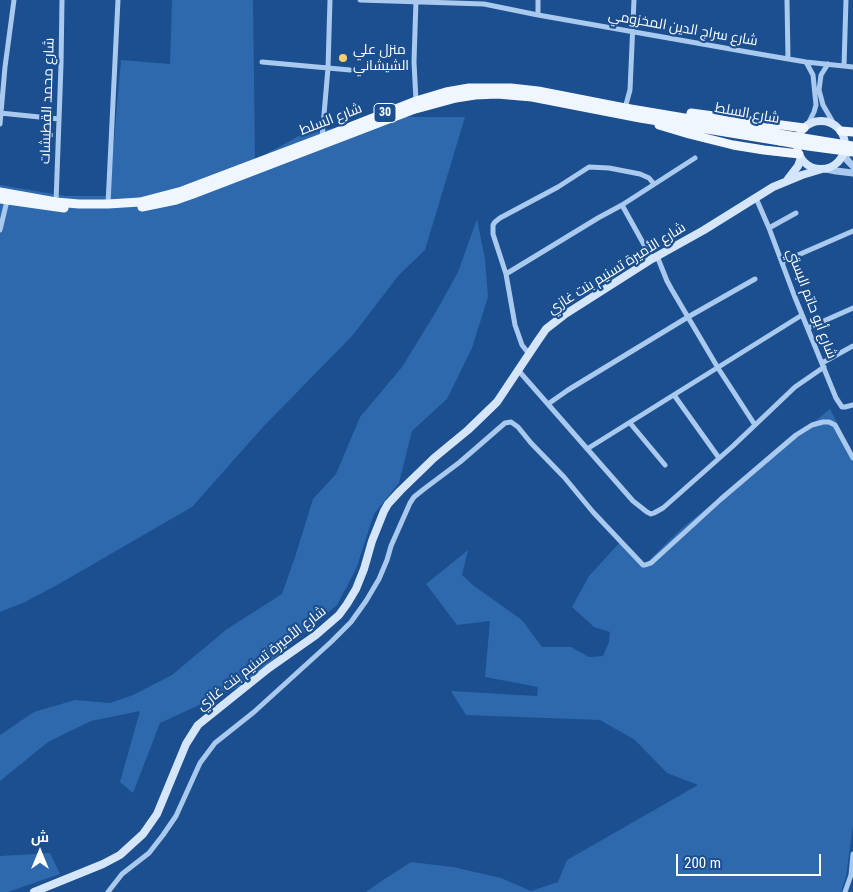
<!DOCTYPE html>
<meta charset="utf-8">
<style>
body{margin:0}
#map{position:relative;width:853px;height:892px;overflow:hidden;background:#1b4f8f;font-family:"Roboto Condensed",Cairo,sans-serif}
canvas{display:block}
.north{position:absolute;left:15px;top:827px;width:50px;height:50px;-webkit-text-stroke:4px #1b4f8f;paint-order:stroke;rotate:0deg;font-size:14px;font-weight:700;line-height:20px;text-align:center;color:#fff}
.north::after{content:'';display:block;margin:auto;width:18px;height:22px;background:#fff;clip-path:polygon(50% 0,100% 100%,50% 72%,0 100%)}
.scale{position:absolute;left:676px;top:854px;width:145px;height:22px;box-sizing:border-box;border:2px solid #fff;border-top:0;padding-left:6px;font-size:15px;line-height:18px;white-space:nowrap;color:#fff;-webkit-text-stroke:4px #1b4f8f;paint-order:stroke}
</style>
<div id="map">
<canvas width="853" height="892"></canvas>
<div class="north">ش</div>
<div class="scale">200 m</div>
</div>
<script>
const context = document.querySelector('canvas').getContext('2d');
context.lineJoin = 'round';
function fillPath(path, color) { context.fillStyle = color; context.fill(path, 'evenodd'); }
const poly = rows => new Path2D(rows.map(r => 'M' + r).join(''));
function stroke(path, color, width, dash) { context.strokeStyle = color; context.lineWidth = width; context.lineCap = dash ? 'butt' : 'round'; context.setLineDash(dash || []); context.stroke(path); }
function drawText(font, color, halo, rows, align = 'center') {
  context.font = font + ' "Roboto Condensed",Cairo,sans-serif'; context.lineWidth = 4.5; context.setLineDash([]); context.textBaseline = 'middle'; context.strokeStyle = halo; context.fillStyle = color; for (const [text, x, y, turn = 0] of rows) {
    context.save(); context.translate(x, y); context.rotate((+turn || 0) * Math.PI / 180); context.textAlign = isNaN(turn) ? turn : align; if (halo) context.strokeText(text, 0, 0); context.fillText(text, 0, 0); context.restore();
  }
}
const green = poly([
 [172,0,253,0,255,160,299,136,382,117,465,117,425,250,399,275,352,336,263,427,192,507,57,585,25,602,0,612,0,185,66,196,109,196,121,60,170,64],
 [477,219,485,259,488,297,472,348,447,399,412,431,399,483,374,514,356,569,337,605,243,685,160,723,133,793,120,782,140,711,91,721,48,742,0,781,0,735,34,712,75,700,110,703,133,695,172,675,227,629,282,594,295,557,313,499,336,474,360,417,402,367,437,310,458,272],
 [830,409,853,454,853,826,846,877,841,892,366,892,380,882,411,862,453,867,501,878,531,891,558,882,567,860,698,785,667,773,635,740,600,720,466,715,451,691,537,696,538,687,485,677,490,621,457,625,426,584,468,550,462,575,474,586,522,620,542,647,571,647,589,657,603,656,609,642,610,632,594,627,572,607,589,576,622,540,642,567,681,529],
 [50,853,60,874,8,892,0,892,0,856]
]);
const minor = poly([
 [360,0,484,4,538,15,759,54,806,62,853,67],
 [787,0,788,58],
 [538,15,538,0],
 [262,62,350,70],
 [806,62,813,75,816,105,814,112,807,126],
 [828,64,821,75,819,90,823,105,834,124],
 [844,66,846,0],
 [416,101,414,62,416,0],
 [625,108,630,90,634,0],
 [0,113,59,119],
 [0,124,5,67,14,0],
 [322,138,328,68,330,0],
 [756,198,769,228,794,295,836,398,842,407,845,407,853,405],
 [56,202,61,65,62,0],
 [108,204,118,0],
 [622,205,652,259],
 [769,228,796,213],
 [0,230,7,201],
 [657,256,667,281,672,290,718,368,755,425],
 [782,262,853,231],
 [506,274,598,218,622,205,695,158],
 [808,328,853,308],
 [529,354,522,345,515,325,506,274,493,234,493,225,495,222,500,218,558,187,589,167,609,168,640,174,649,178,654,184],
 [822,363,853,346],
 [518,370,633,501,647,512,651,514,654,513,663,508,733,446,795,387,824,367],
 [674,395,719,458],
 [548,404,568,390,688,317,755,279],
 [630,423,665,465],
 [587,449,802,315],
 [108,892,122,874,149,853,163,835,176,816,200,763,215,743,254,712,331,642,351,622,366,601,379,579,387,560,391,546,410,503,414,497,424,489,460,462,505,423,511,422,518,427,531,443,564,477,593,512,643,565,645,565,651,563,721,499,796,435,812,425,823,422,829,422,835,425,853,458],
 [845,892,851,875,853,854]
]);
const tertiary = poly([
 [845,153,847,160,853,166],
 [826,169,836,171,853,173]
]);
const secondary = poly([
 '797 145a24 24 0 1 1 48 0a24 24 0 1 1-48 0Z',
 [788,179,798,166,801,158],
 [34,892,103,864,120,855,143,834,157,814,186,744,198,725,269,668,316,635,339,615,347,604,356,589,364,569,372,541,384,511,388,504,400,491,434,458,468,430,497,402,537,342,546,329,564,315,652,259,704,230,773,187,802,175,822,169]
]);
const primary = poly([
 [691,113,804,128],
 [659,125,689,134,733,145,764,150,799,154],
 [841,131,853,132],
 [0,192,56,202,79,204,108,204,140,202,182,191,322,138,416,101,446,92,469,88,511,88,538,91,625,108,779,134],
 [0,199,64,208],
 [142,207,176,200,193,194,412,110,456,98,475,95,497,94,532,97,640,118,780,141]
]);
const primaryBridge = poly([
 [779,134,853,146],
 [780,141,808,146,853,152]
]);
const markers = [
 [343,58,5,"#ffd166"]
];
const shields = [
 [385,113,22]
];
const shieldNames = [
 ["30",385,113]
];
const streetNames = [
 ["شارع سراج الدين المخزومي",683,29,10],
 ["شارع محمد القطيشات",48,101,-88],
 ["شارع السلط",747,114,10],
 ["شارع السلط",331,120,-21],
 ["شارع الأميرة تسنيم بنت غازي",617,269,-32],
 ["شارع أبو حاتم البستي",811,304,69],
 ["شارع الأميرة تسنيم بنت غازي",262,659,-38]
];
const poiNames = [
 ["منزل علي",353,50],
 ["الشيشاني",353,66]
];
fillPath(green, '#2e69ad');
stroke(minor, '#a9c9ee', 5);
stroke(tertiary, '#a9c9ee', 7);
stroke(secondary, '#d6e6fa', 8);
stroke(primary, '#f0f6ff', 9);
stroke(primaryBridge, '#f0f6ff', 9);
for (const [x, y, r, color] of markers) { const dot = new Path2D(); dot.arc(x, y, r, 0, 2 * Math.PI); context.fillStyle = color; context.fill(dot); stroke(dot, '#1b4f8f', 2); }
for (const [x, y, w] of shields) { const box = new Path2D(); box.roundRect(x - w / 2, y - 9.5, w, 19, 4); context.fillStyle = '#1b4f8f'; context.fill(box); stroke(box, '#fff', 1); }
drawText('bold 12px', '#fff', null, shieldNames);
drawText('14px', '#fff', '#1b4f8f', streetNames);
drawText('14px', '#fff', '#1b4f8f', poiNames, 'left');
</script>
